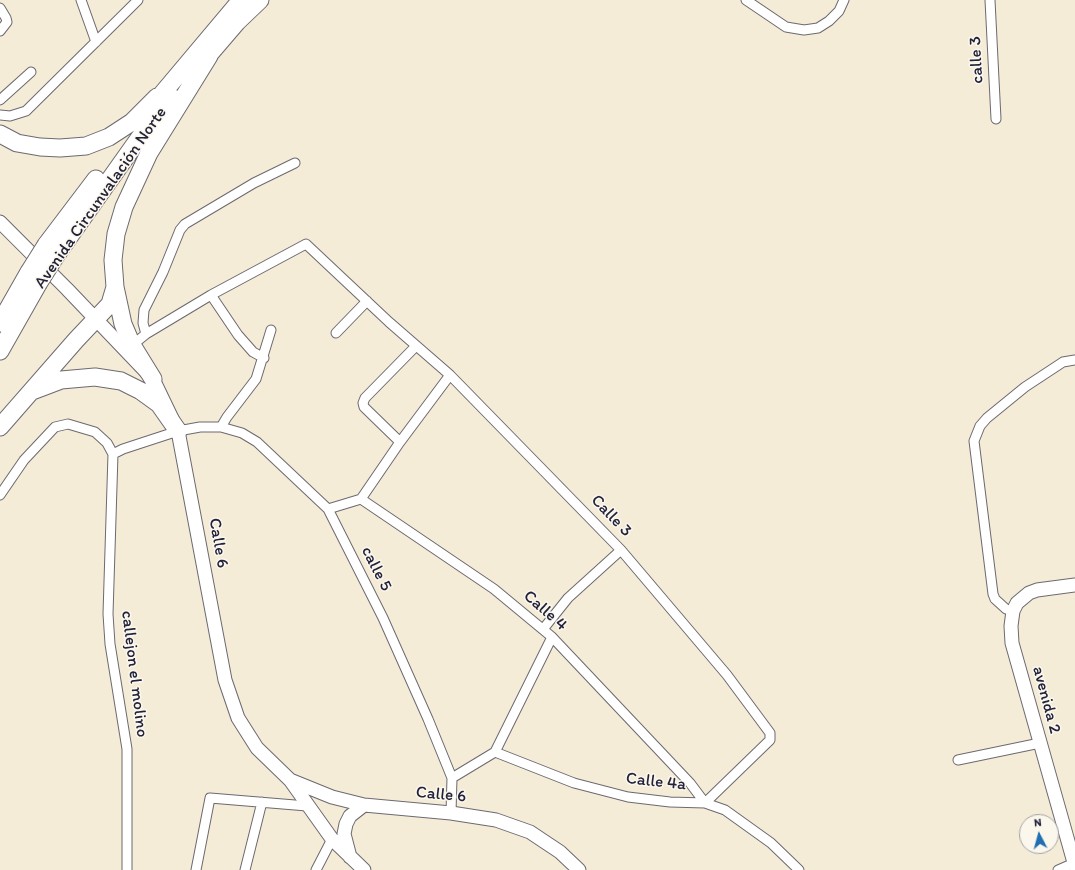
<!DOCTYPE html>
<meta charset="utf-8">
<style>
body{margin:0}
#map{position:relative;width:1075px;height:870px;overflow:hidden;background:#f4ecd6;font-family:Itim,sans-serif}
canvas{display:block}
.north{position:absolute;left:1019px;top:814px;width:40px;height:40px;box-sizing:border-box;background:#fbf7ec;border:1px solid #a4a2a5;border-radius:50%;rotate:354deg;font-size:11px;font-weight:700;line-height:16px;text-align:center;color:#22223b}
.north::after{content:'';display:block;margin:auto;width:14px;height:18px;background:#1f6fb2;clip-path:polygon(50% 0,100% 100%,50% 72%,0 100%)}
</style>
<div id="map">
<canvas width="1075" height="870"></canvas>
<div class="north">N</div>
</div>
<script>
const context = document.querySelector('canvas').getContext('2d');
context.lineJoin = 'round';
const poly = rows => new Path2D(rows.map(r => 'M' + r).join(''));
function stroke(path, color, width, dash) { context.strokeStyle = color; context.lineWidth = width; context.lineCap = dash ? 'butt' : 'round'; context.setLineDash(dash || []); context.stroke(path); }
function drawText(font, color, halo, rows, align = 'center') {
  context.font = font + ' Itim,sans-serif'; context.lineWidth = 3; context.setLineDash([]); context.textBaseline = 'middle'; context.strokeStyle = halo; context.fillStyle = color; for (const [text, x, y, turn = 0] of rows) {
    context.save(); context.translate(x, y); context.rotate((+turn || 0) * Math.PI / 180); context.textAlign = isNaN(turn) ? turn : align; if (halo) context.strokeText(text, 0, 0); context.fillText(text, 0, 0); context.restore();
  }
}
const street = poly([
 [81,0,96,42],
 [746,0,786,27,804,30,818,28,829,21,839,11,844,0],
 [990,0,996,119],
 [0,8,6,18,7,22,0,31],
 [0,100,31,72],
 [0,115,10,116,26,111,138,0],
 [211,295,238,335,253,352,264,358],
 [336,333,367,301],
 [146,334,143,323,144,310,163,272,180,230,185,224,254,183,295,163],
 [130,347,146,334,211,295,306,244,389,322,450,375],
 [221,427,227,417,256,379,271,330],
 [400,442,364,407,363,403,365,398,416,346],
 [0,495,24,460,55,427,68,424,95,432,107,443,113,454],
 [328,509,361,499,494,589,552,637,690,783,705,803,770,740,770,733,727,675,621,550,450,375,400,442,361,499],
 [1013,611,1006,609,995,599,993,594,974,441,980,426,987,418,1025,387,1063,362,1075,360],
 [544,628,568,598,621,550],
 [495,752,574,783,628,797,670,802,705,803,725,810,771,843,799,870],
 [958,760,1040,743],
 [452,778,495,752,552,637],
 [127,870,127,749,110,644,108,614,113,454,123,449,178,431,200,427,221,427,242,433,257,442,328,509,383,618,428,719,452,778,451,813],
 [196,870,210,798,307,806],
 [245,870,262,802],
 [316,870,332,839],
 [1058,870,1074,863]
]);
const secondary = poly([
 [0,222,67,289,153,379,178,431,225,680,238,718,257,748,290,780,332,839,364,870],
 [1075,585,1037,590,1029,593,1017,603,1013,611,1011,626,1012,643,1075,866],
 [290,780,332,797,364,805,451,813,496,820,530,832,560,852,579,870],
 [350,857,344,834,346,824,350,816,364,805]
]);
const highway = poly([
 [201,64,237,22,260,0],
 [151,107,241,0],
 [0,134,17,143,40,147,60,148,86,146,109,137,132,122,157,97],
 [46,245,96,179],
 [57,254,140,137,173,98],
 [0,323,29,272],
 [0,351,38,284],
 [153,379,132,345,123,324,115,287,113,260,116,234,124,207,149,153,209,56],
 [32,391,61,380,95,377,121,381,141,391,159,404,178,431],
 [0,427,76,340,110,304,115,287]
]);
const highwayBridge = poly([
 [29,272,46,245],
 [38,284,57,254]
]);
const streetNames = [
 ["calle 3",977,60,-93],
 ["Avenida Circunvalación Norte",101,198,-55],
 ["Calle 3",611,516,46],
 ["Calle 6",218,543,80],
 ["calle 5",376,569,63],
 ["Calle 4",545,611,41],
 ["callejon el molino",134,674,83],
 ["avenida 2",1046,700,75],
 ["Calle 4a",656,782,6],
 ["Calle 6",441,795,5]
];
stroke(street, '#6c6971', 11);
stroke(secondary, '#6c6971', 15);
stroke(highway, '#6c6971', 19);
stroke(street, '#fff', 9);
stroke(secondary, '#fff', 13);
stroke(highway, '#fff', 17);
stroke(highwayBridge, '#6c6971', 19, []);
stroke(highwayBridge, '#fff', 17);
drawText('17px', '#22223b', '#fbf7ec', streetNames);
</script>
